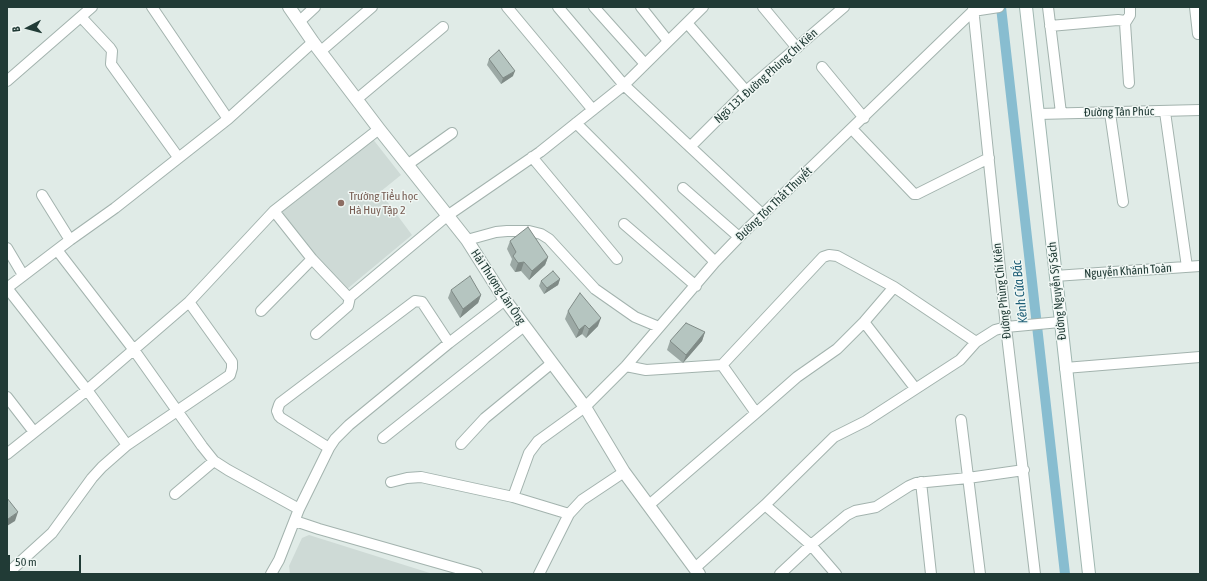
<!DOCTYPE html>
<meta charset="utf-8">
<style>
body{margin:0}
#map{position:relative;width:1207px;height:581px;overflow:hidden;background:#e0ebe7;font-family:"Asap Condensed",sans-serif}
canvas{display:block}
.frame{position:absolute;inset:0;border:8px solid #213b36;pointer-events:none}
.north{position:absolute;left:8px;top:8px;width:40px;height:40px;-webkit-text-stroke:3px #f0f7f4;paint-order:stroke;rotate:264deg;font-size:11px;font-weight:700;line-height:16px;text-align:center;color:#213b36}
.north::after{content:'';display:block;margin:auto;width:14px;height:18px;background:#213b36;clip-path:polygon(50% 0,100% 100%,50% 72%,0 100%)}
.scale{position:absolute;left:8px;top:555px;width:73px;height:18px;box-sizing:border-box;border:2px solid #213b36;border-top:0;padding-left:5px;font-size:12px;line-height:14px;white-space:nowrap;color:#213b36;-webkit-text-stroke:3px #f0f7f4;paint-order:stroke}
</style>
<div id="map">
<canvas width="1207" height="581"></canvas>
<div class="frame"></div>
<div class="north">B</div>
<div class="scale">50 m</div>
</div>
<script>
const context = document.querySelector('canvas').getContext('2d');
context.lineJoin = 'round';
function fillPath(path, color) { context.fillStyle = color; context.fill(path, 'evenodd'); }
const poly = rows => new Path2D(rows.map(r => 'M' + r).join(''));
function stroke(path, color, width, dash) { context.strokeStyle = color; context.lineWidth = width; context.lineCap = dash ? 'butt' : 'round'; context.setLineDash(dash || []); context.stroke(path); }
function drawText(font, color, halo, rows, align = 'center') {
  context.font = font + ' "Asap Condensed",sans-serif'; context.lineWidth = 3; context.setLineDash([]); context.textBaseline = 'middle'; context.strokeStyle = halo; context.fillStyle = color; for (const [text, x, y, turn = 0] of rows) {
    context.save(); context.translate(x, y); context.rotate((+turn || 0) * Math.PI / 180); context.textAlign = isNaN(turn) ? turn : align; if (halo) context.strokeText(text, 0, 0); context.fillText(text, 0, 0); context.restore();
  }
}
const built = poly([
 [372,138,401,175,380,192,412,235,347,289,330,272,280,213],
 [309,535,433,574,290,574,289,566,302,538]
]);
const canal = poly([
 [1001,7,1065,574]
]);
const minor = poly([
 [152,7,228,119],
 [507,7,593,110],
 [558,7,624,85,763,215],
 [594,7,645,64],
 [641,7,668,41],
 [763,7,797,48],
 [973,7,1006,327,1035,574],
 [1048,7,1061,113],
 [1195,7,1198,34],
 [81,17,110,48,112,51,111,64,178,157],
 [300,21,315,7],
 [687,23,746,91],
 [1050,26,1118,20,1125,21],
 [321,51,372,7],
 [822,67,864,118],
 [7,81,92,7],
 [1129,83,1125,23,1130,15,1130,7],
 [357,99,443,27],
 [1165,112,1187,267],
 [1110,113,1123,202],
 [1038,114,1200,110],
 [576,123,715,262],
 [852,129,914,194,917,194,989,158],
 [690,147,746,91,844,7],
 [532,157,617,259],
 [407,165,452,133],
 [683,188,739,237],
 [42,195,70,240],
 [274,211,312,259,347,296,350,297,447,216,540,152,624,85,703,7],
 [624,224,696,286],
 [467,240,496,232,507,231,529,231,541,234,549,239,595,289,635,317,659,327],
 [7,248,23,275],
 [57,250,134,350,202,446,214,461,228,470,299,509],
 [1055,276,1200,266],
 [7,288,70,240,115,208,228,119,313,42],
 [7,288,87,390,127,445],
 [261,311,312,259],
 [864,322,915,388],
 [316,334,348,306,350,297],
 [722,365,756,413],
 [626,366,646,370,722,365,823,257,829,255,837,256,894,287,976,342],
 [1065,368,1200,357],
 [7,397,34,432],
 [961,420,980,574],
 [383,438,524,326],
 [461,444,485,418,552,363],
 [329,448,281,418,279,416,277,411,279,405,280,403,415,301,422,302,449,343],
 [7,454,87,390,189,302,274,211,379,129],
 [391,482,407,478,421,477,513,497,569,514],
 [921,482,931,574],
 [175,494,214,461],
 [513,497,529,453,538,441,585,407,626,366,715,262,739,237,973,11,999,7],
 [649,505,756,413,797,377,837,349,864,322,894,287],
 [765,505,811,545,836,574],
 [295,521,319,529,477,574],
 [695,568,765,505,834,437,866,421,960,360,976,342,995,330,1006,327,1060,322],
 [7,574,52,533,92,478,102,467,127,445,230,375,232,368,232,362,189,302],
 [271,574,279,560,299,509,329,448,335,439,349,425,449,343,505,300],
 [539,574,569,514,582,500,624,472],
 [780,574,811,545,847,515,855,511,876,507,909,486,916,483,968,478,1024,470]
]);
const tertiary = poly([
 [289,7,313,42,379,129,467,240,505,300,585,407,624,472,699,574]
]);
const secondary = poly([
 [1026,7,1089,574]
]);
const wall = poly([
 [489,59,513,76,501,84,487,65],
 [510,241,548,257,545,265,529,280,521,271,515,272,510,265,512,259,507,249],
 [560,279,558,285,544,294,539,286,541,281],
 [451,290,481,295,478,303,460,318,448,298],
 [568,311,598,326,586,338,582,334,576,338,565,319],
 [705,332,702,341,683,363,667,350,670,341]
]);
const shadedWall = poly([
 [515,71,513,76,501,84,503,78],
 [548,257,545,265,529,280,532,271],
 [524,262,521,271,515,272,518,263],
 [560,279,558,285,544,294,547,288],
 [481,295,478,303,460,318,463,309],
 [601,318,598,326,586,338,589,329],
 [585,325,582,334,576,338,579,330],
 [705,332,702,341,683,363,686,355],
 [18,512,15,521,7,526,7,521,8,519]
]);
const building = poly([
 [499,50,515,71,503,78,489,59,499,50],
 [528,227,548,257,532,271,524,262,518,263,513,256,516,252,510,241,528,227],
 [553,271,560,279,547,288,541,281,553,271],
 [470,276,481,295,463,309,451,290,470,276],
 [580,293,601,318,589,329,585,325,579,330,568,311,580,293],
 [686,323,705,332,686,355,670,341,686,323],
 [7,498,18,512,8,519,7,519,7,498]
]);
const markers = [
 [341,203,4,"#8d6e63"]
];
const streetNames = [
 ["Ngõ 131 Đường Phùng Chí Kiên",766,76,-42],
 ["Đường Tân Phúc",1119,112,-1],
 ["Đường Tôn Thất Thuyết",774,204,-44],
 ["Nguyễn Khánh Toàn",1128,271,-4],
 ["Hải Thượng Lãn Ông",498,287,56],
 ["Đường Phùng Chí Kiên",1002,291,-96],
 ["Đường Nguyễn Sỹ Sách",1057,291,-96]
];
const educationNames = [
 ["Trường Tiểu học",349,196],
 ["Hà Huy Tập 2",349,210]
];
const waterNames = [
 ["Kênh Cửa Bắc",1020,292,-96]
];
fillPath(built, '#cedad6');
stroke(canal, '#88bdd0', 10);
stroke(minor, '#a3b3ae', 12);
stroke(tertiary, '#a3b3ae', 14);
stroke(secondary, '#9fb6b0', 14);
stroke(minor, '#fff', 10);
stroke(tertiary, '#fff', 12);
stroke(secondary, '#fff', 12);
fillPath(wall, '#9ca9a5');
fillPath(shadedWall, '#7f8a86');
fillPath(building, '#b5c5c0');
stroke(building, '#7f8a86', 1);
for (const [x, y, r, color] of markers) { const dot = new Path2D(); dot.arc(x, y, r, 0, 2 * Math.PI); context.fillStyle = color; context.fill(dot); stroke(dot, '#f0f7f4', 1.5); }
drawText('12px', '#213b36', '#f0f7f4', streetNames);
drawText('12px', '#785e54', '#f0f7f4', educationNames, 'left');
drawText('italic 13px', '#1c5d75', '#f0f7f4', waterNames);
</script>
